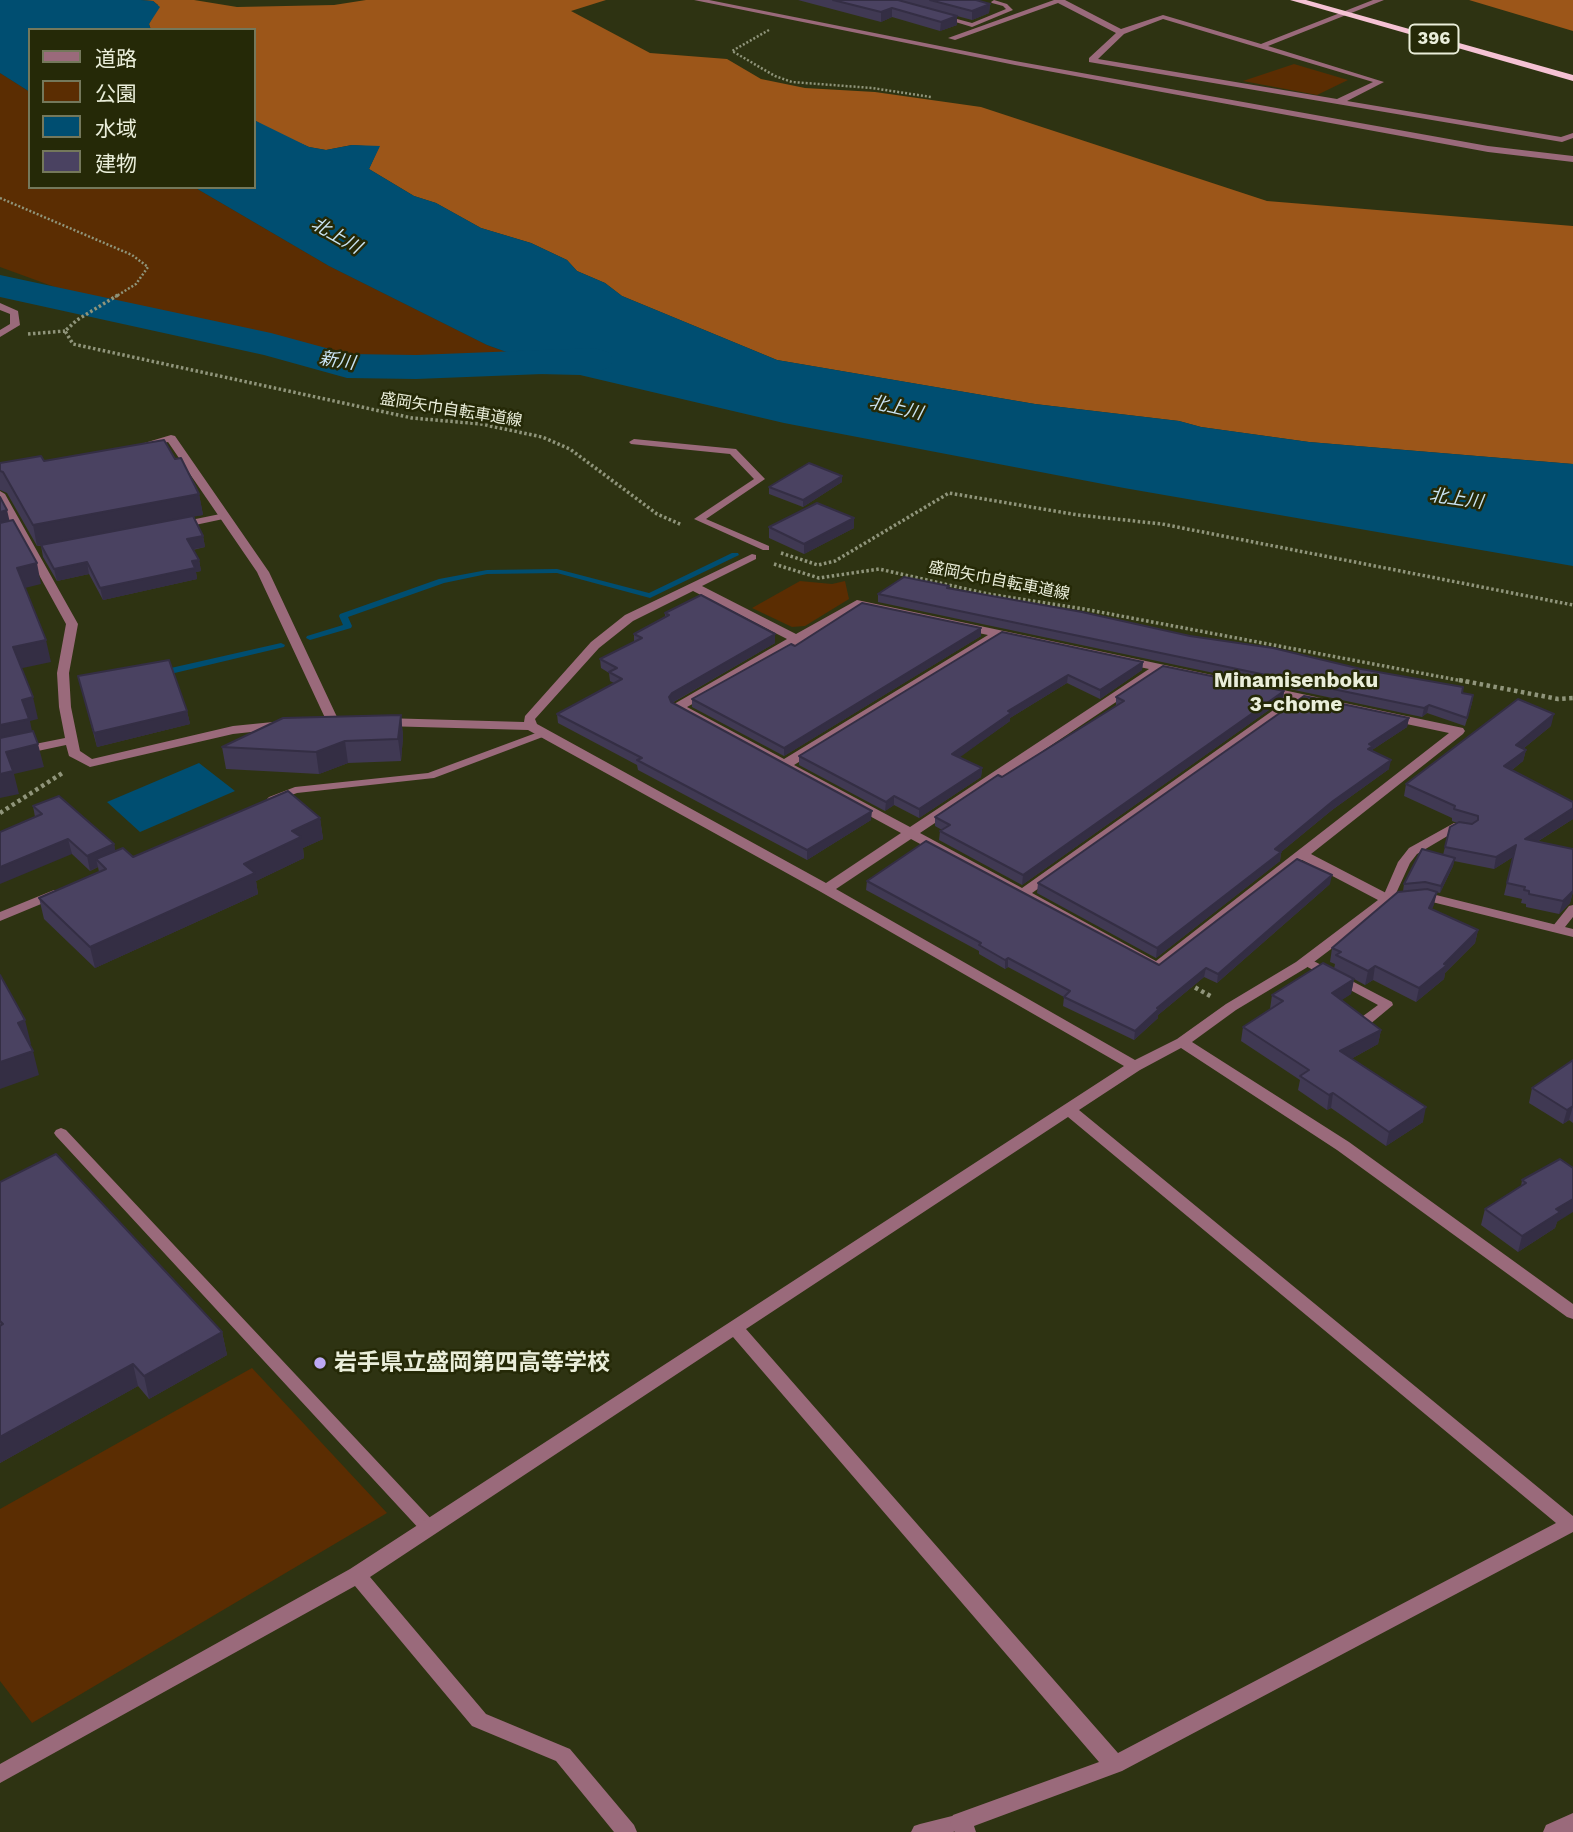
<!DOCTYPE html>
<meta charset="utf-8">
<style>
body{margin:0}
#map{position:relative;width:1573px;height:1832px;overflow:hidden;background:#2e3312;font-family:"Work Sans","Noto Sans JP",sans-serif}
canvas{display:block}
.legend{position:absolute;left:28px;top:28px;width:228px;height:161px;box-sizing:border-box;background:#252907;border:2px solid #74785b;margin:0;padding:9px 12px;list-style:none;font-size:21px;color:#eaeeda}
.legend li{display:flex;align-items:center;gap:14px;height:35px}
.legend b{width:35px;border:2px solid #74785b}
</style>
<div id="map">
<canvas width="1573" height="1832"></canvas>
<ul class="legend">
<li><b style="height:9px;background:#9a6a7b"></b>道路</li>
<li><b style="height:19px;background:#5b2d02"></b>公園</li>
<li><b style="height:19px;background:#004e71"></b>水域</li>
<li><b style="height:19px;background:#4a4261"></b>建物</li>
</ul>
</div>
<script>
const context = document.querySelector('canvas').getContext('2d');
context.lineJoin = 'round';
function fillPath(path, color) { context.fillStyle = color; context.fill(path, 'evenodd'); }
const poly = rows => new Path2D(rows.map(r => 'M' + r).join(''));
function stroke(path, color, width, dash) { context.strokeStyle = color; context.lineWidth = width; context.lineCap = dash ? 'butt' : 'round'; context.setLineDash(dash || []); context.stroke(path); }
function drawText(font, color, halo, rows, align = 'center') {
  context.font = font + ' "Work Sans","Noto Sans JP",sans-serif'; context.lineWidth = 5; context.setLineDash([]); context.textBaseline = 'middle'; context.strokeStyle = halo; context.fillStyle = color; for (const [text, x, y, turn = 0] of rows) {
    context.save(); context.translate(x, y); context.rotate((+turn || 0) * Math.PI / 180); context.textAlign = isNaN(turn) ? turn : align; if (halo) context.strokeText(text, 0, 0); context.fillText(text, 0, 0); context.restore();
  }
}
const green = poly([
 [1294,64,1348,80,1317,95,1243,81],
 [0,73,30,92,30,187,194,187,329,266,487,345,512,354,509,359,358,359,74,294,0,267],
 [800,581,832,584,845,581,849,599,805,626,792,627,752,608],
 [252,1368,387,1513,32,1723,0,1681,0,1509]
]);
const forest = poly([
 [141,0,194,0,237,7,334,5,366,0,606,0,571,11,650,53,727,59,761,79,805,88,875,92,981,107,1267,201,1573,226,1573,464,1309,442,1201,427,1179,421,1035,404,777,360,622,296,605,283,577,271,567,260,531,243,481,228,436,203,414,196,369,169,379,147,352,145,326,150,309,147,272,131,254,120,254,30,151,30,149,24,158,5,153,1],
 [1469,0,1573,0,1573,31]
]);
const water = poly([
 [0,0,141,0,153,1,160,7,149,24,151,30,30,30,30,92,0,73],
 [254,120,309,147,326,150,352,145,380,146,369,169,414,196,436,203,481,228,531,243,567,260,577,271,605,283,622,296,777,360,1035,404,1179,421,1201,427,1309,442,1573,464,1573,566,1124,488,784,423,580,375,538,374,509,359,512,354,487,345,329,266,194,187,254,187],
 [199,763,235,791,140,832,107,802]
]);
const stream = poly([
 [732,553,738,553,739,555,650,598,557,573,487,574,444,583,348,617,352,626,351,628,310,640,306,638,307,636,343,625,339,616,340,614,439,579,487,570,557,569,649,593,732,553],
 [281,643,285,645,284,647,162,676,158,673,162,670,281,643]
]);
const river = poly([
 [0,275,271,333,348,354,416,355,594,348,608,352,614,360,608,368,594,372,416,379,347,378,264,355,0,297,0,275]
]);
const pathFar2 = poly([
 [769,30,732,51,775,76,792,82,872,88,931,97],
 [0,198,132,255,148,267,136,284,115,297]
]);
const pathFar1 = poly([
 [118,295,77,320,65,331,73,344,412,418,481,424,542,437,570,449,657,514,682,525],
 [28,334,65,331],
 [781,553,818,565,835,561,949,493,1078,515,1162,524,1573,605],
 [774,564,819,578,879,569,988,594,1084,609,1468,682]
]);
const path = poly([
 [1459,680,1558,699,1573,698],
 [0,813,64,772],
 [1189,984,1212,997]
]);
const service = poly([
 [994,0,1007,4,1013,10,972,27,939,17,942,15,972,23,1006,9,1003,6,992,3,991,2,994,0],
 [634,439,736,449,765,479,706,519,769,546,769,550,763,550,694,519,754,479,730,454,631,444,629,442,634,439],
 [225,513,228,514,228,518,181,528,176,525,181,522,225,513],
 [544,730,550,733,548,735,434,778,297,793,273,802,267,799,269,797,295,787,428,773,544,730],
 [1454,823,1468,827,1470,829,1464,833,1456,831,1417,854,1410,863,1392,902,1384,902,1382,899,1398,862,1409,848,1454,823],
 [54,890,58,891,60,894,58,897,0,921,0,912,54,890],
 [1573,905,1573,917,1561,932,1553,932,1551,929,1553,926,1569,906,1573,905],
 [1306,957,1392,1002,1393,1005,1369,1025,1359,1025,1358,1022,1359,1019,1378,1005,1302,964,1300,961,1302,958,1306,957],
 [61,1128,66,1130,434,1522,436,1527,434,1532,428,1534,422,1532,56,1136,54,1133,56,1130,61,1128],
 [960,1814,966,1816,969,1822,966,1828,953,1832,911,1832,914,1826,920,1824,960,1814]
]);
const pedestrian = poly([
 [694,0,709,0,1015,61,1488,146,1573,156,1573,162,1488,152,1015,65,694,0]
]);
const minor = poly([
 [1054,0,1065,0,1121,29,1163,15,1261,44,1373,0,1384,0,1268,46,1384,82,1347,101,1561,137,1573,133,1573,138,1562,142,1089,62,1089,58,1116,33,1058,3,955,40,948,38,1054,0],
 [1163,19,1373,82,1337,99,1098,59,1124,34,1163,19],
 [0,303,18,311,20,325,0,337,0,330,10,324,10,314,0,310,0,303],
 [171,435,175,436,269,572,337,717,349,718,351,721,349,724,332,724,326,720,257,572,168,442,146,447,141,444,171,435],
 [0,491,5,494,78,624,69,673,71,707,80,751,92,759,233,726,283,721,289,725,287,728,233,734,90,767,69,756,66,745,0,759,0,751,65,738,59,707,57,673,66,624,0,504,0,491],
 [752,554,756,555,756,559,702,586,796,634,857,600,1463,728,1465,731,1463,734,1311,854,1390,895,1424,892,1573,929,1573,937,1424,900,1392,903,1306,968,1236,1010,1192,1042,1349,1142,1573,1304,1573,1319,1567,1317,1337,1150,1181,1048,1140,1070,1079,1110,1573,1516,1573,1532,1122,1771,974,1826,976,1832,955,1832,950,1822,953,1815,1099,1762,733,1337,370,1577,486,1714,570,1749,634,1825,637,1832,614,1832,556,1761,472,1726,355,1586,0,1783,0,1764,350,1569,1124,1066,821,892,528,730,383,726,377,722,383,718,524,722,525,716,591,642,625,615,752,554],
 [693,591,787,639,674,704,672,707,674,710,901,833,826,883,537,724,535,719,599,648,633,621,693,591],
 [859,608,988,635,784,759,687,707,802,643,859,608],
 [1001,638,1149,669,910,827,794,765,1001,638],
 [1161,672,1289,699,1022,888,920,833,1161,672],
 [1302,702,1449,733,1156,961,1032,893,1302,702],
 [911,839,1157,972,1162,970,1302,860,1378,900,1296,962,1226,1004,1177,1039,1135,1060,836,889,911,839],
 [1068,1117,1556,1523,1118,1753,746,1329,1068,1117],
 [1573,1813,1573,1832,1543,1832,1546,1825,1573,1813]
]);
const trunk = poly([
 [1290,0,1306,0,1573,75,1573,81,1290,0]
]);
const wall = poly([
 [798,0,976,0,990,4,989,13,972,20,957,16,957,25,940,31,892,17,881,22],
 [175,459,199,494,203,515,193,516,203,536,205,547,193,550,199,560,201,571,196,572,197,579,103,600,89,574,57,581,43,557,41,546,37,546,7,493,0,490,0,463,44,461],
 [842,482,803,507,769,494,769,487],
 [854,518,854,528,804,554,769,538,769,527],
 [949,588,1361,669,1463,687,1462,693,1473,695,1472,703,1465,726,1427,713,1422,717,878,602,878,594],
 [665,613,775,643,672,703,871,820,807,860,638,770,637,765,558,723,557,714,614,683,610,681,609,673,601,668,600,659,634,642,634,634,665,617],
 [981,628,981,636,784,756,692,707,692,699,795,646],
 [1002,632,1143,662,1142,670,1100,699,1067,683,1010,718,1010,721,959,757,982,768,981,777,919,818,894,805,885,811,799,765,799,756],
 [78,676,187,711,190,724,97,747],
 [1284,691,1283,700,1022,885,939,840,940,831,942,830,935,826,935,817,1002,777,1116,706,1116,697],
 [401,715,403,737,401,761,348,763,319,774,226,769,222,747],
 [1409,718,1407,727,1372,750,1372,751,1389,769,1332,810,1281,852,1280,861,1156,958,1037,893,1038,883],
 [1551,726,1524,748,1526,750,1523,761,1512,770,1573,802,1573,819,1537,842,1573,849,1573,892,1570,903,1559,914,1526,907,1526,904,1521,903,1522,899,1504,895,1513,857,1494,869,1454,861,1453,866,1440,893,1436,892,1432,909,1478,930,1475,943,1445,973,1444,979,1416,1002,1373,980,1365,985,1347,975,1354,979,1351,994,1341,1000,1381,1030,1378,1044,1351,1059,1423,1122,1386,1146,1331,1108,1327,1110,1298,1090,1300,1080,1241,1041,1243,1027,1270,1009,1272,995,1334,969,1335,964,1330,962,1332,948,1403,891,1404,884,1443,855,1450,827,1457,823,1452,821,1452,818,1404,796,1406,784],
 [33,806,114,844,115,851,133,857,320,818,323,839,303,848,304,858,256,881,258,894,95,968,44,919,39,898,99,872,98,867,90,871,72,854,35,817],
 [867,881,1159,965,1330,884,1217,983,1204,977,1158,1015,1158,1018,1134,1040,1063,1006,1064,997,1008,967,1005,969,979,954,979,951,866,890],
 [1573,1060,1573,1123,1569,1120,1563,1124,1529,1103,1532,1088],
 [1560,1159,1557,1222,1555,1228,1518,1252,1481,1225,1485,1209,1521,1186,1522,1180],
 [0,1182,222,1332,227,1355,149,1399,138,1386,0,1463]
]);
const shadedWall = poly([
 [990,4,989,13,972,20,972,11],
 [892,8,892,17,881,22,881,12],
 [957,16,957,25,940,31,941,22],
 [842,476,842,482,803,507,803,500],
 [199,494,203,515,37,546,33,525],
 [7,510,12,531,0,534,0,512],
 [854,518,854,528,804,554,804,544],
 [203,536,205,547,189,550,187,539],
 [199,560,201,571,196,572,197,579,103,600,100,588],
 [87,562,89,574,57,581,54,569],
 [37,563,41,584,21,589,17,568],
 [981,628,981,636,784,756,784,748],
 [775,634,775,643,673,702,670,706,669,697,672,693],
 [46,640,51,662,18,669,13,647],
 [1143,662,1142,670,1100,699,1100,690],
 [1068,675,1067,683,1010,718,1010,721,952,763,952,754,1008,711],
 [1284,691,1283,700,1022,885,1023,875],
 [33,697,38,719,30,721,34,741,0,748,0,725,22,700],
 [1429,705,1427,713,1422,717,1424,708],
 [187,711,190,724,97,747,94,733],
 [1554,714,1551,726,1513,757,1516,745],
 [401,715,403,737,401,761,398,739],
 [1409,718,1407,727,1372,750,1371,755,1367,758,1369,744],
 [345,741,348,763,319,774,316,752],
 [38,744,44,767,14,774,19,794,0,798,0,774,6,752],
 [1526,750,1523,761,1502,778,1504,766],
 [1391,760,1389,769,1332,810,1281,852,1280,861,1156,958,1157,948,1333,801],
 [982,768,981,777,919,818,919,809],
 [894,796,894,805,885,811,886,802],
 [1573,808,1573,819,1522,851,1525,839],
 [872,811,871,820,807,860,807,850],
 [320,818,323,839,303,848,304,858,256,881,258,894,95,968,90,947,292,831],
 [68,839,72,854,0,884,0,867],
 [114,844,117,859,96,859,98,867,90,871,87,856],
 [1516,845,1513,857,1494,869,1496,857],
 [1455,858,1453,866,1440,893,1441,886],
 [1332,875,1330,884,1217,983,1218,974],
 [1573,891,1570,903,1559,914,1563,901],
 [1437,892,1434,905,1426,921,1429,908],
 [1478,930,1475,943,1445,973,1444,979,1416,1002,1419,988],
 [1008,958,1008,967,1005,969,1005,960],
 [1375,966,1373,980,1365,985,1368,971],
 [1206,968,1204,977,1158,1015,1158,1018,1134,1040,1135,1031,1157,1008],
 [1354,979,1351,994,1330,1008,1332,993],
 [25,1020,31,1044,24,1047,18,1023],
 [1381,1030,1378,1044,1338,1066,1340,1051],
 [33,1051,39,1075,0,1089,0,1062],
 [1333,1093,1331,1108,1327,1110,1329,1095],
 [1573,1106,1569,1120,1563,1124,1567,1110],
 [1426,1107,1423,1122,1386,1146,1389,1132],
 [1573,1199,1573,1212,1557,1222,1555,1228,1518,1252,1522,1236,1556,1209],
 [222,1332,227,1355,149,1399,144,1376],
 [133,1364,138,1386,0,1463,0,1437]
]);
const building = poly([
 [833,0,898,0,957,16,941,22,892,8,881,12,833,0],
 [930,0,976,0,990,4,972,11,930,0],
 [164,440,175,459,181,458,199,494,33,525,3,472,0,471,0,463,41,456,44,461,164,440],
 [809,463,842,476,803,500,769,487,809,463],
 [0,497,7,510,0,512,0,497],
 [817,503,854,518,804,544,769,527,817,503],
 [193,516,203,536,187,539,199,560,192,561,195,568,100,588,87,562,54,569,41,545,193,516],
 [13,520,37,563,17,568,46,640,13,647,33,697,22,700,29,719,0,725,0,523,13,520],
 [904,577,949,586,947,588,1082,612,1190,636,1273,648,1361,669,1463,687,1462,693,1473,695,1467,718,1429,705,1424,708,878,594,904,577],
 [701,595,775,634,672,693,669,697,671,702,872,811,807,850,637,760,642,758,557,714,622,679,609,672,617,668,600,659,642,638,634,634,669,615,665,613,701,595],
 [862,603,981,628,784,748,692,699,791,644,795,646,862,603],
 [1002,632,1143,662,1100,690,1068,675,1008,711,1011,713,952,754,982,768,919,809,894,796,886,802,799,756,1002,632],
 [169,660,187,711,94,733,78,676,169,660],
 [1163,666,1284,691,1023,875,940,831,950,825,935,817,998,775,1002,777,1124,701,1116,697,1163,666],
 [1304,696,1409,718,1369,744,1373,746,1368,749,1391,760,1333,801,1275,849,1281,852,1157,948,1038,883,1304,696],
 [1518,699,1554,714,1516,745,1526,750,1504,766,1573,802,1573,808,1525,839,1573,849,1573,891,1563,901,1529,894,1529,891,1524,890,1525,887,1507,883,1516,845,1496,857,1445,847,1450,827,1459,822,1472,824,1478,820,1478,816,1454,809,1455,806,1406,784,1518,699],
 [401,715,398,739,345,741,316,752,222,747,283,718,401,715],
 [33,731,38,744,6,752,13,771,0,774,0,738,33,731],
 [288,791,320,818,292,831,301,837,244,864,255,873,90,947,39,898,106,869,96,859,123,848,133,857,288,791],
 [59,796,114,844,87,856,68,839,0,867,0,832,42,814,33,806,59,796],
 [926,841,1159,965,1297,859,1332,875,1218,974,1206,968,1157,1008,1159,1009,1135,1031,1064,997,1070,991,1008,958,1005,960,979,945,981,943,867,881,926,841],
 [1422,849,1455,858,1441,886,1425,882,1404,884,1422,849],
 [1427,889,1437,892,1429,908,1478,930,1444,964,1447,965,1419,988,1375,966,1368,971,1336,955,1341,952,1332,948,1398,892,1427,889],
 [1323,963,1354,979,1332,993,1381,1030,1340,1051,1426,1107,1389,1132,1333,1093,1329,1095,1300,1076,1309,1070,1243,1027,1283,1001,1272,995,1323,963],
 [0,975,25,1020,18,1023,33,1051,0,1062,0,975],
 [1573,1060,1573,1106,1567,1110,1532,1088,1573,1060],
 [56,1154,222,1332,144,1376,133,1364,0,1437,0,1326,3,1324,0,1321,0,1182,56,1154],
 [1560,1159,1573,1168,1573,1199,1556,1209,1560,1212,1522,1236,1485,1209,1526,1183,1522,1180,1560,1159]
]);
const markers = [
 [320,1363,7,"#bda9f5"]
];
const farStreetnames = [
 ["盛岡矢巾自転車道線",451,410,9],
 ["盛岡矢巾自転車道線",999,581,11]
];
const shields = [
 [1434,39,49]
];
const shieldNames = [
 ["396",1434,39]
];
const farWaternames = [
 ["北上川",336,236,30],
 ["新川",337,361,9],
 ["北上川",896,408,13],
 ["北上川",1456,499,8]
];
const neighbourhoodNames = [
 ["Minamisenboku",1296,681],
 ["3-chome",1296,705]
];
const nearPoinames = [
 ["岩手県立盛岡第四高等学校",334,1363]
];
fillPath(green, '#5b2d02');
fillPath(forest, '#9c5619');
fillPath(water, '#004e71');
fillPath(stream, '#004e71');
fillPath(river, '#004e71');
stroke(pathFar2, '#90957b', 2.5, [2, 2]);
stroke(pathFar1, '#90957b', 3.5, [2.5, 2.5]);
stroke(path, '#90957b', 4.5, [3.5, 3.5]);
fillPath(service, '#9a6a7b');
fillPath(pedestrian, '#9a6a7b');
fillPath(minor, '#9a6a7b');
fillPath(trunk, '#f5c2d4');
fillPath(wall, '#403953');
fillPath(shadedWall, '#342e44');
fillPath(building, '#4a4261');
stroke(building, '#342e44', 2);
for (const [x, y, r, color] of markers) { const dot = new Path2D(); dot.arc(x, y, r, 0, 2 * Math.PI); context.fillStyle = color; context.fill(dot); stroke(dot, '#252907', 2.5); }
drawText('16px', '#eaeeda', '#252907', farStreetnames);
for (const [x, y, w] of shields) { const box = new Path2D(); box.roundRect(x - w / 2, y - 14.5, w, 29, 5); context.fillStyle = '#252907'; context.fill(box); stroke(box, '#eaeeda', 2); }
drawText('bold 18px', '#eaeeda', null, shieldNames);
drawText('italic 18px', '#cae4f4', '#252907', farWaternames);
drawText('bold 21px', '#eaeeda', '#252907', neighbourhoodNames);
drawText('bold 23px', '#eaeeda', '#252907', nearPoinames, 'left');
</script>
